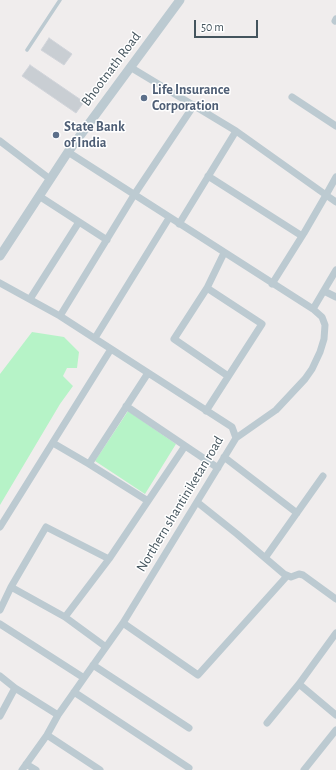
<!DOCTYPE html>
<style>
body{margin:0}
#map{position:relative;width:336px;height:770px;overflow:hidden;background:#f0eded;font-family:"Alegreya Sans",sans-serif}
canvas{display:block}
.scale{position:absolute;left:194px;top:20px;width:64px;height:18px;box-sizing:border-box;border:2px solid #44545d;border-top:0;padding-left:5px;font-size:12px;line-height:14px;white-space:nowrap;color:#44545d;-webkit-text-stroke:3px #fff;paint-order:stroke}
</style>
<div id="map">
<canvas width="336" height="770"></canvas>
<div class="scale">50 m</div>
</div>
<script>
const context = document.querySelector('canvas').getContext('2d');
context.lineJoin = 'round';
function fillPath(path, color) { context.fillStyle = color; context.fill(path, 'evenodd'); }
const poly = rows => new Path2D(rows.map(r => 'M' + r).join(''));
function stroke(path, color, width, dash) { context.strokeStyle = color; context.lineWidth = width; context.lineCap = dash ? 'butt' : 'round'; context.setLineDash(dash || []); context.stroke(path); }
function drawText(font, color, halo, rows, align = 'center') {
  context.font = font + ' "Alegreya Sans",sans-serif'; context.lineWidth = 3; context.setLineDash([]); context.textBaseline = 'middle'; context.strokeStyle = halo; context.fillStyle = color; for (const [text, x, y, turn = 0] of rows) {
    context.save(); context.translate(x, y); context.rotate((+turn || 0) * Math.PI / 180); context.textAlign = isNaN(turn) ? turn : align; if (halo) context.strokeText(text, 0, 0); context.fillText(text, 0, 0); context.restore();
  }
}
const green = poly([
 [32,332,64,337,79,352,77,368,67,368,63,376,73,386,60,404,0,505,0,374],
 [128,411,176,444,145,494,95,461]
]);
const building = poly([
 [49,38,72,54,64,65,41,50,49,38],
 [30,65,84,102,76,113,22,76,30,65]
]);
const service = poly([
 [27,50,60,0]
]);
const minor = poly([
 [335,21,336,19],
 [130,67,236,131,179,224],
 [292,97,336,126],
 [236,131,326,195,304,233,272,284],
 [0,141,50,179],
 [68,152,313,309,322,317,325,325,324,339,320,352,312,369,305,379,276,410,236,438],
 [208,176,302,236],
 [336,177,326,195,336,202],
 [39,196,107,240],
 [0,283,60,316,232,427,236,438,123,623,84,678,0,624],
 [207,288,174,339,228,376],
 [324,291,336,297],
 [30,299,79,222],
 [313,309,336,270],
 [60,316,134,195,194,105],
 [95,338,169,218],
 [126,406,218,468],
 [206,411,262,324,207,288,224,253],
 [224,457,297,513],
 [89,464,148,373],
 [148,501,185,446],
 [197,502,237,534,284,574,291,577,299,574,303,575,336,599],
 [0,527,111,349],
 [265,558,323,476],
 [11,587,46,527,109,559],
 [0,610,11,587,65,617,109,559,148,501,89,464,53,443],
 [65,617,106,647],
 [123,623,198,675,287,576],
 [93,665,189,728],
 [0,676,15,688],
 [299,684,336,715],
 [74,692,189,768],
 [58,715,84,678],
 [0,716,15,688,58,715,47,735,22,770],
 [267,723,299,684,336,633],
 [47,735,100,770],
 [26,764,36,770],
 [304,770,336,730]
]);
const tertiary = poly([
 [0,256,68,152,180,0]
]);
const markers = [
 [144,98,4,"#5c6f8a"],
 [56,135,4,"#5c6f8a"]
];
const streetNames = [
 ["Bhootnath Road",111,69,-53],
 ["Northern shantiniketan road",180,504,-59]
];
const serviceNames = [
 ["Life Insurance",152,90],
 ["Corporation",152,106],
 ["State Bank",64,127],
 ["of India",64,143]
];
fillPath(green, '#b6f3c7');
fillPath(building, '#c9ced3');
stroke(building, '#d1d4da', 1);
stroke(service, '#bccad1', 3.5);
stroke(minor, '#bccad1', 7);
stroke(tertiary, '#bccad1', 9);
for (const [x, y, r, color] of markers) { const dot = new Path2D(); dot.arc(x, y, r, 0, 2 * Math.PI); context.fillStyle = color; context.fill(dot); stroke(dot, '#fff', 1.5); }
drawText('14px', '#44545d', '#fff', streetNames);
drawText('bold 14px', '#4e5e75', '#fff', serviceNames, 'left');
</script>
